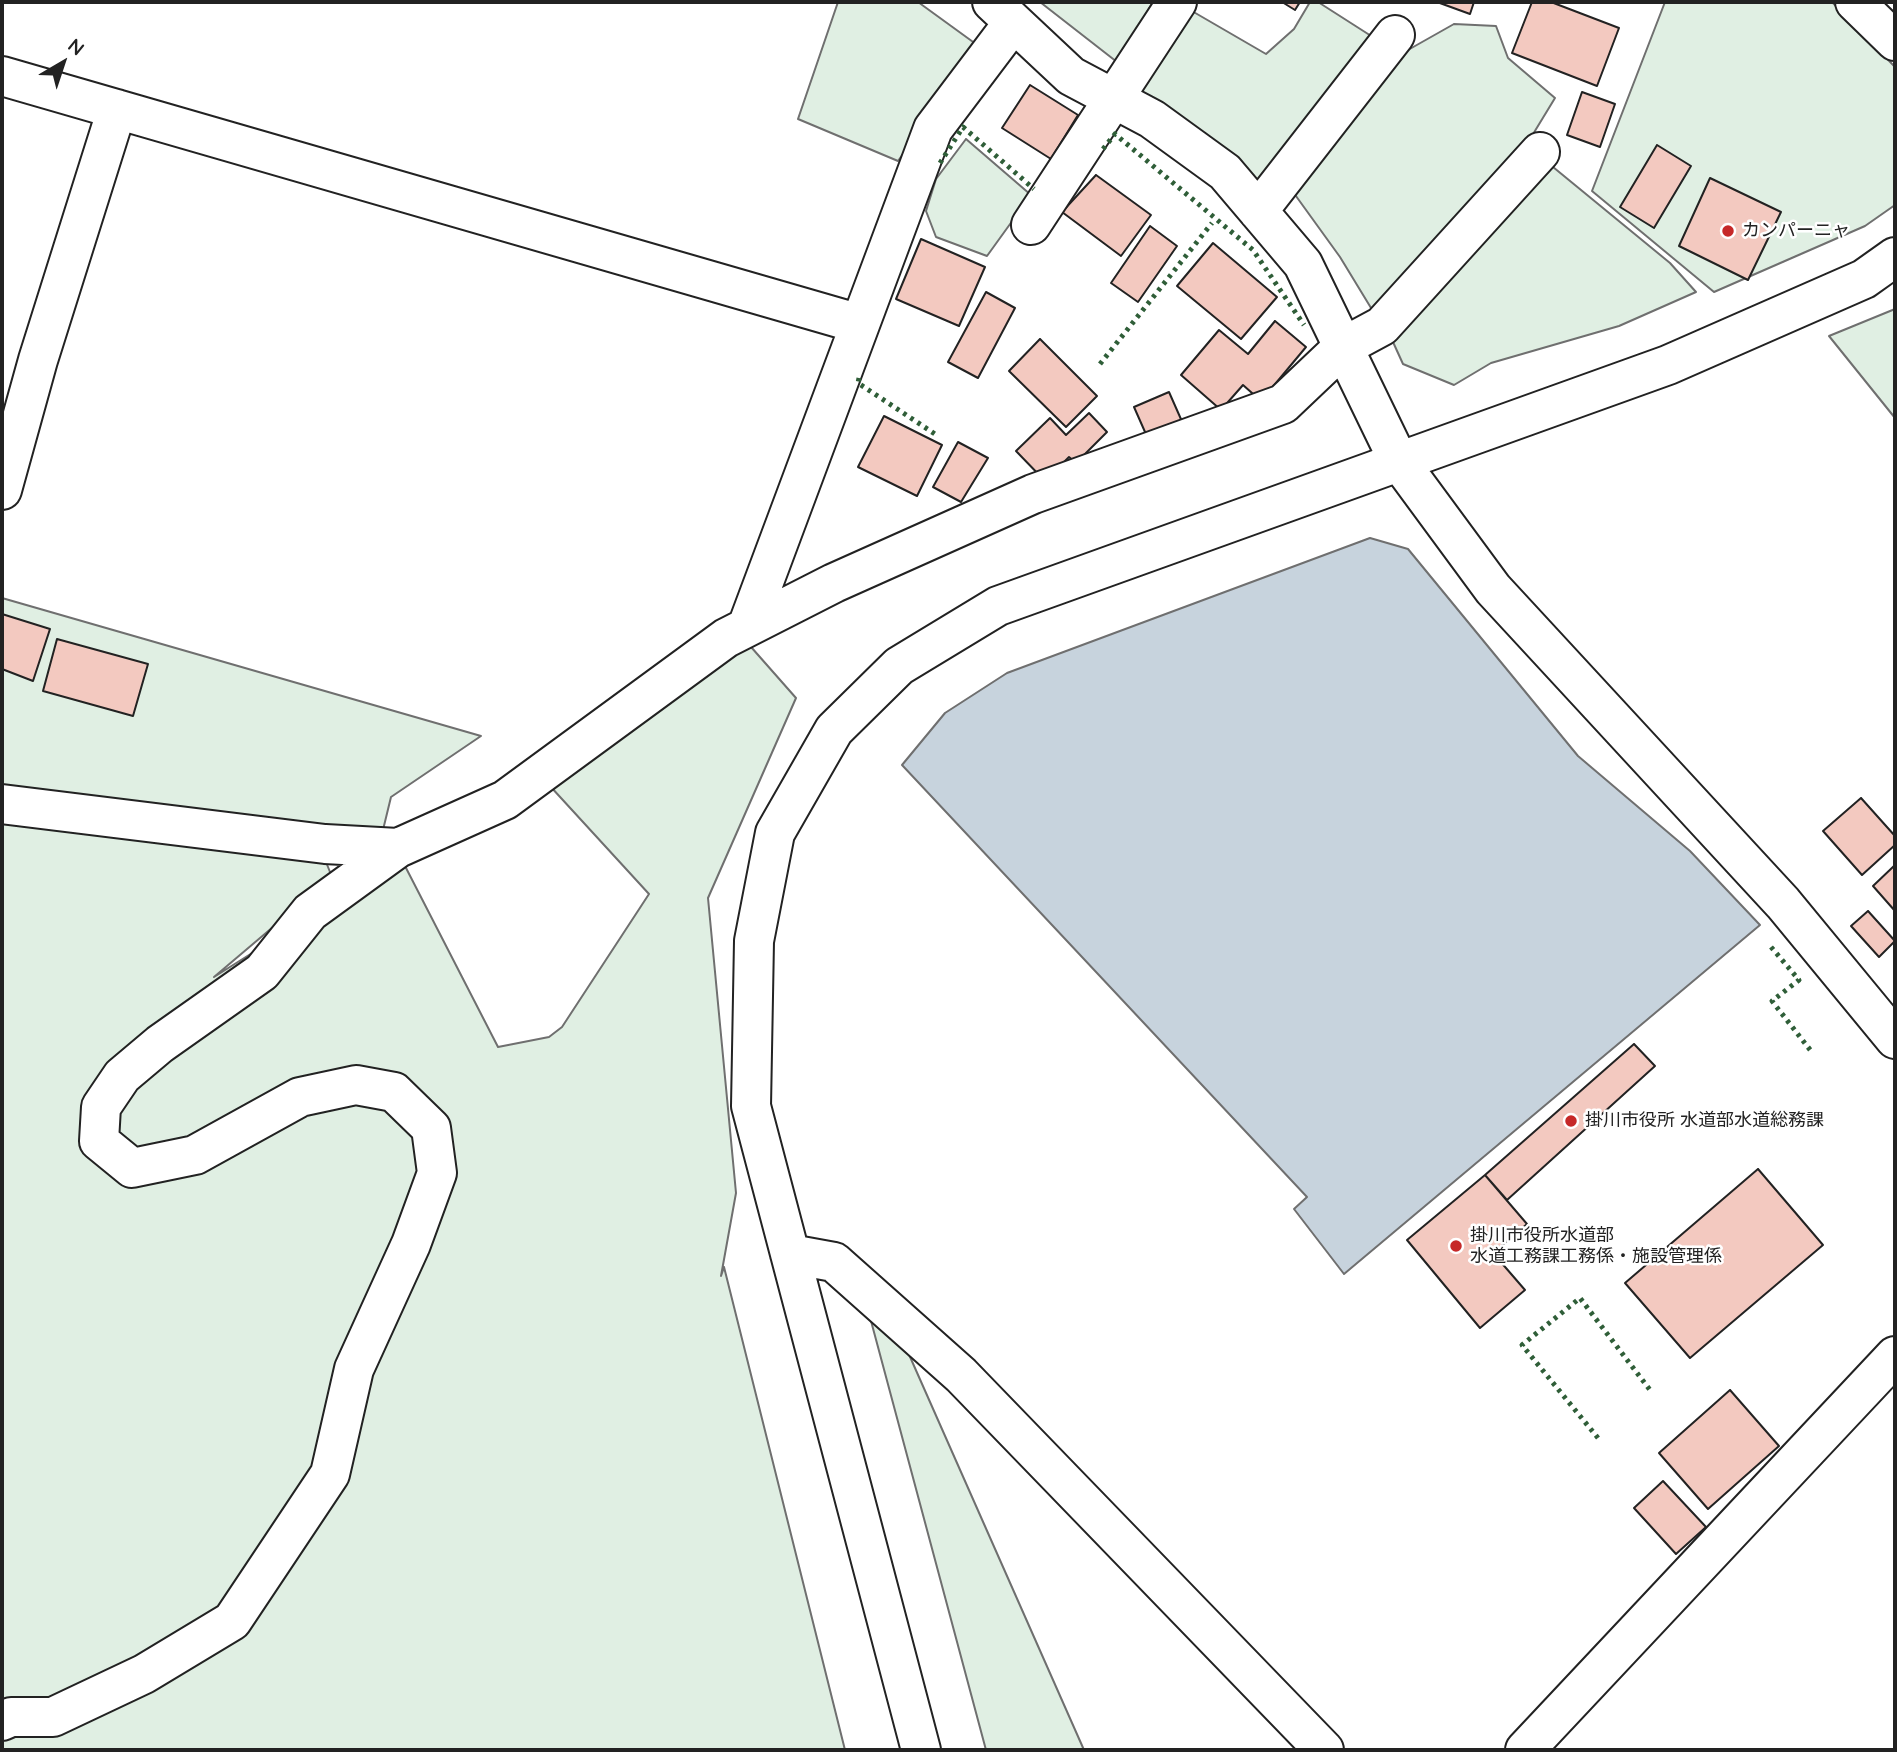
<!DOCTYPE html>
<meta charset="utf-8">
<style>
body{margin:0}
#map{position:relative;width:1897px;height:1752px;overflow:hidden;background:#fff;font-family:Quicksand,sans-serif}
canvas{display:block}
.frame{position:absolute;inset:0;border:4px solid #222;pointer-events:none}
.north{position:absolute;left:28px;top:28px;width:70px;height:70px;-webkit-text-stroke:5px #fff;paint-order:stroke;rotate:39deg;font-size:19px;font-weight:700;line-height:28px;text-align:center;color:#222}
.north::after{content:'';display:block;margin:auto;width:24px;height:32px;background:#222;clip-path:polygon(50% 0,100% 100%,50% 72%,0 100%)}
</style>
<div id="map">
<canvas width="1897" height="1752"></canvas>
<div class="frame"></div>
<div class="north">N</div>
</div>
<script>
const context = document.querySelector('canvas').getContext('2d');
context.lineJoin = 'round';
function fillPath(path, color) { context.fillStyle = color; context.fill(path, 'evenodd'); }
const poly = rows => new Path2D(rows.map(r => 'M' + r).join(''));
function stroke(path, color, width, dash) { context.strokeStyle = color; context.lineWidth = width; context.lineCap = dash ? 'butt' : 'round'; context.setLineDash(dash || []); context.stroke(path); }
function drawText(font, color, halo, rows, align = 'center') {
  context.font = font + ' Quicksand,"Noto Sans JP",sans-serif'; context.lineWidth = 5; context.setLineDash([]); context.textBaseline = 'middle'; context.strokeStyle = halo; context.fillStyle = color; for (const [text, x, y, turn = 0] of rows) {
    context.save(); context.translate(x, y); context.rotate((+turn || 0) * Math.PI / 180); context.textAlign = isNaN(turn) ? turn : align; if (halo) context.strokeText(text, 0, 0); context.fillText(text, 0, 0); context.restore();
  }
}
const green = poly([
 [838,2,918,2,980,47,898,161,798,119,838,2],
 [1040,2,1153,2,1117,62,1040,2],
 [1310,2,1318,2,1379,41,1261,199,1133,88,1185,7,1266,54,1294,29,1310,2],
 [1665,2,1832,2,1895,67,1895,205,1865,226,1714,292,1592,191,1665,2],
 [1454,24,1496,26,1508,58,1555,98,1527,144,1382,326,1340,257,1288,185,1392,59,1454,24],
 [966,139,1031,195,987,256,936,237,926,211,936,179,966,139],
 [1553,167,1670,263,1696,292,1619,326,1491,363,1454,385,1403,364,1388,331,1419,304,1553,167],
 [1895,309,1895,418,1829,336,1895,309],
 [2,598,481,736,391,797,382,834,2,797,2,598],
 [744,639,796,698,708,898,736,1193,721,1276,724,1267,845,1750,2,1750,2,804,324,857,332,877,214,977,303,921,405,866,498,1047,549,1037,562,1027,649,894,550,786,744,639],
 [867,1306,907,1350,1084,1750,986,1750,867,1306]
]);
const water = poly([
 [1370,538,1408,549,1578,756,1690,851,1760,925,1344,1274,1294,1209,1307,1197,902,765,945,713,1007,673,1370,538]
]);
const building = poly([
 [1282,2,1300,2,1295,10,1282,2],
 [1437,2,1474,2,1470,14,1437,2],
 [1532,2,1551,2,1619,28,1597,86,1512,53,1532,2],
 [1030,85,1078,115,1051,159,1002,128,1030,85],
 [1582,92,1615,104,1600,147,1567,135,1582,92],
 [1657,145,1691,166,1654,228,1620,207,1657,145],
 [1096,175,1151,215,1121,256,1062,212,1096,175],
 [1710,178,1781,212,1748,280,1679,246,1710,178],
 [1150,226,1177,246,1138,302,1111,283,1150,226],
 [921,239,985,267,959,326,896,299,921,239],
 [1213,243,1277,297,1241,339,1177,286,1213,243],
 [986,292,1015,308,978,378,948,362,986,292],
 [1275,321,1306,347,1261,401,1243,385,1221,410,1181,375,1219,330,1248,354,1275,321],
 [1040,339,1097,396,1066,427,1009,371,1040,339],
 [1169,392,1184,426,1149,441,1134,407,1169,392],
 [1089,413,1107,432,1076,463,1069,457,1045,481,1016,451,1050,418,1066,435,1089,413],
 [884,416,942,445,917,496,858,467,884,416],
 [958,442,988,458,961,502,933,487,958,442],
 [2,614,50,629,33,681,2,669,2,614],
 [57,639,148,664,133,716,43,691,57,639],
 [1861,798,1895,836,1895,845,1862,875,1823,831,1861,798],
 [1895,865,1895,911,1873,886,1895,865],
 [1868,911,1895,941,1879,957,1851,926,1868,911],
 [1634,1044,1655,1066,1507,1200,1485,1175,1634,1044],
 [1758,1169,1823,1245,1690,1358,1625,1283,1758,1169],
 [1485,1175,1527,1224,1493,1253,1525,1290,1480,1328,1407,1240,1485,1175],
 [1730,1390,1779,1446,1708,1509,1659,1453,1730,1390],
 [1663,1481,1706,1527,1676,1554,1634,1508,1663,1481]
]);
const minor = poly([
 [992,2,1071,76,1152,119,1225,172,1303,264,1398,460,1493,589,1783,903,1895,1039],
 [1855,2,1895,41],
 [2,76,860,324],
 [1258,211,1395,35],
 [1031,225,1177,2],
 [2,490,38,360,117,109],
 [747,627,933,129,1013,23],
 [2,804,325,844,398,848,505,800,726,638,834,583,1033,494,1283,404,1343,347,1382,326,1540,152],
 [790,1254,834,1262,961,1375,1324,1750],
 [2,1721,11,1717,53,1717,144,1674,232,1621,330,1474,354,1369,411,1244,437,1173,431,1128,394,1092,356,1085,300,1097,195,1155,132,1168,99,1141,101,1107,122,1076,160,1044,262,972,310,912,398,848],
 [921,1750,751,1106,754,941,775,833,834,730,899,666,998,606,1668,365,1864,279,1895,257],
 [1525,1750,1895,1356]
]);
const hedge = poly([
 [1103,149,1115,134,1253,250,1304,325],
 [940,163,963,127,1034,189],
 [1100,364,1212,223],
 [859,378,858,383,935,434],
 [1771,947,1799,980,1772,1001,1811,1051],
 [1598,1438,1522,1345,1580,1298,1650,1390]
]);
const markers = [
 [1728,231,7,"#c62828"],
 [1571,1121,7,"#c62828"],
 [1456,1246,7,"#c62828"]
];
const poiNames = [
 ["カンパーニャ",1742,231],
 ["掛川市役所 水道部水道総務課",1585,1121],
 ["掛川市役所水道部",1470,1236],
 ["水道工務課工務係・施設管理係",1470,1257]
];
fillPath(green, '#e0efe3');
stroke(green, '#6f6f6f', 2);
fillPath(water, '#c7d3dd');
stroke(water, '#6f6f6f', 2);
fillPath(building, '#f3c9c0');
stroke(building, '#222', 2);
stroke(minor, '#222', 42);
stroke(minor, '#fff', 38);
stroke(hedge, '#2f5e38', 5, [3.5, 5]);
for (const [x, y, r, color] of markers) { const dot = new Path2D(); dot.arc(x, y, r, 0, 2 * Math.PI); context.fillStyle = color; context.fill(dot); stroke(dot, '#fff', 2.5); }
drawText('18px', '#222', '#fff', poiNames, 'left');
</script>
